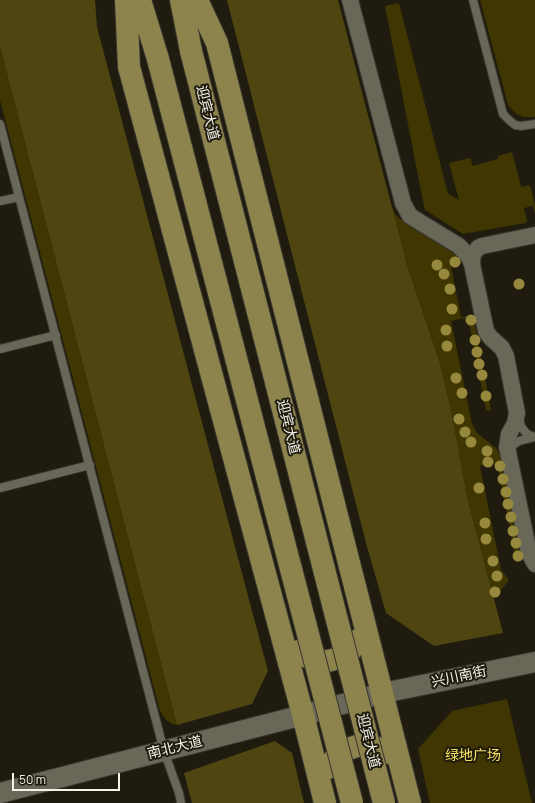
<!DOCTYPE html>
<meta charset="utf-8">
<style>
body{margin:0}
#map{position:relative;width:535px;height:803px;overflow:hidden;background:#1f1c0f;font-family:Manrope,sans-serif}
canvas{display:block}
.scale{position:absolute;left:12px;top:773px;width:108px;height:18px;box-sizing:border-box;border:2px solid #f4f2e9;border-top:0;padding-left:5px;font-size:12px;line-height:14px;white-space:nowrap;color:#f4f2e9;-webkit-text-stroke:3px #1f1c0f;paint-order:stroke}
</style>
<div id="map">
<canvas width="535" height="803"></canvas>
<div class="scale">50 m</div>
</div>
<script>
const context = document.querySelector('canvas').getContext('2d');
context.lineJoin = 'round';
function fillPath(path, color) { context.fillStyle = color; context.fill(path, 'evenodd'); }
const poly = rows => new Path2D(rows.map(r => 'M' + r).join(''));
function stroke(path, color, width, dash) { context.strokeStyle = color; context.lineWidth = width; context.lineCap = dash ? 'butt' : 'round'; context.setLineDash(dash || []); context.stroke(path); }
function drawText(font, color, halo, rows, align = 'center') {
  context.font = font + ' Manrope,"Noto Sans SC",sans-serif'; context.lineWidth = 4; context.setLineDash([]); context.textBaseline = 'middle'; context.strokeStyle = halo; context.fillStyle = color; for (const [text, x, y, turn = 0] of rows) {
    context.save(); context.translate(x, y); context.rotate((+turn || 0) * Math.PI / 180); context.textAlign = isNaN(turn) ? turn : align; if (halo) context.strokeText(text, 0, 0); context.fillText(text, 0, 0); context.restore();
  }
}
const green = poly([
 [480,0,535,0,535,117,523,117,515,113,508,105],
 [399,3,448,194,459,200,449,163,470,158,473,166,498,159,498,156,512,152,521,187,530,185,535,205,535,214,533,206,524,208,527,220,526,223,463,234,425,210,422,196,385,6],
 [0,47,177,725,172,724,166,720,160,711,0,100],
 [391,205,395,214,401,220,457,255,462,263,451,266,461,317,473,315,491,409,490,411,486,410,468,317,451,321,472,424,477,433,496,448,501,457,520,555,518,557,515,555,497,463,480,466,501,570,509,580,494,599,468,501,452,415,440,363,407,265],
 [507,699,532,803,430,803,418,749,452,711]
]);
const forest = poly([
 [0,0,95,0,97,27,268,671,252,704,177,725,0,47],
 [227,0,338,0,407,265,440,363,452,415,468,501,503,633,434,646,386,613,366,543],
 [275,741,292,753,304,803,192,803,184,773]
]);
const service = poly([
 [473,0,503,114,509,120,515,125,521,126,535,124],
 [0,124,164,751,179,793,181,803],
 [0,201,19,197],
 [0,349,56,335],
 [519,418,521,426,525,432,529,435,535,437],
 [509,452,512,446,519,441,535,437],
 [0,488,90,465]
]);
const minor = poly([
 [350,0,403,203,410,216,459,246,469,257,472,264,486,331,490,337,502,348,506,356,517,413,515,423,509,434,507,447,529,553,535,564],
 [472,264,473,254,478,248,482,246,535,235]
]);
const tertiary = poly([
 [0,793,303,715,383,693,535,662]
]);
const primary = poly([
 [126,0,129,67,303,715,325,803],
 [140,0,158,59],
 [181,0,191,51],
 [197,0,217,43,410,803],
 [299,651,307,657,321,661,328,661,339,658,351,650,358,640],
 [328,768,336,757,348,749,357,746,364,745,378,748,385,753]
]);
const primaryBridge = poly([
 [191,51,384,803],
 [158,59,352,803]
]);
const trees = [
 [455,262],
 [437,265],
 [444,274],
 [519,284],
 [450,289],
 [452,309],
 [471,320],
 [446,330],
 [475,340],
 [447,346],
 [477,352],
 [479,364],
 [482,375],
 [456,378],
 [462,393],
 [486,396],
 [459,419],
 [465,432],
 [471,442],
 [487,451],
 [488,462],
 [500,466],
 [503,479],
 [479,488],
 [506,492],
 [508,504],
 [511,517],
 [485,523],
 [513,531],
 [486,539],
 [516,543],
 [518,556],
 [493,561],
 [497,576],
 [495,592]
];
const streetNames = [
 ["迎宾大道",207,113,76],
 ["迎宾大道",288,427,76],
 ["兴川南街",459,677,-12],
 ["迎宾大道",368,741,76],
 ["南北大道",175,748,-14]
];
const parkNames = [
 ["绿地广场",473,756]
];
fillPath(green, '#3f3602');
fillPath(forest, '#4e4511');
stroke(service, '#38362f', 10);
stroke(minor, '#38362f', 18);
stroke(tertiary, '#38362f', 22);
stroke(primary, '#38362f', 24);
stroke(service, '#696757', 8);
stroke(minor, '#696757', 16);
stroke(tertiary, '#696757', 20);
stroke(primary, '#8c834d', 22);
stroke(primaryBridge, '#38362f', 24, []);
stroke(primaryBridge, '#8c834d', 22);
context.fillStyle = '#96883c';
for (const [x, y] of trees) { context.beginPath(); context.arc(x, y, 5.5, 0, 2 * Math.PI); context.fill(); }
drawText('14px', '#f4f2e9', '#1f1c0f', streetNames);
drawText('14px', '#f8e061', '#1f1c0f', parkNames);
</script>
